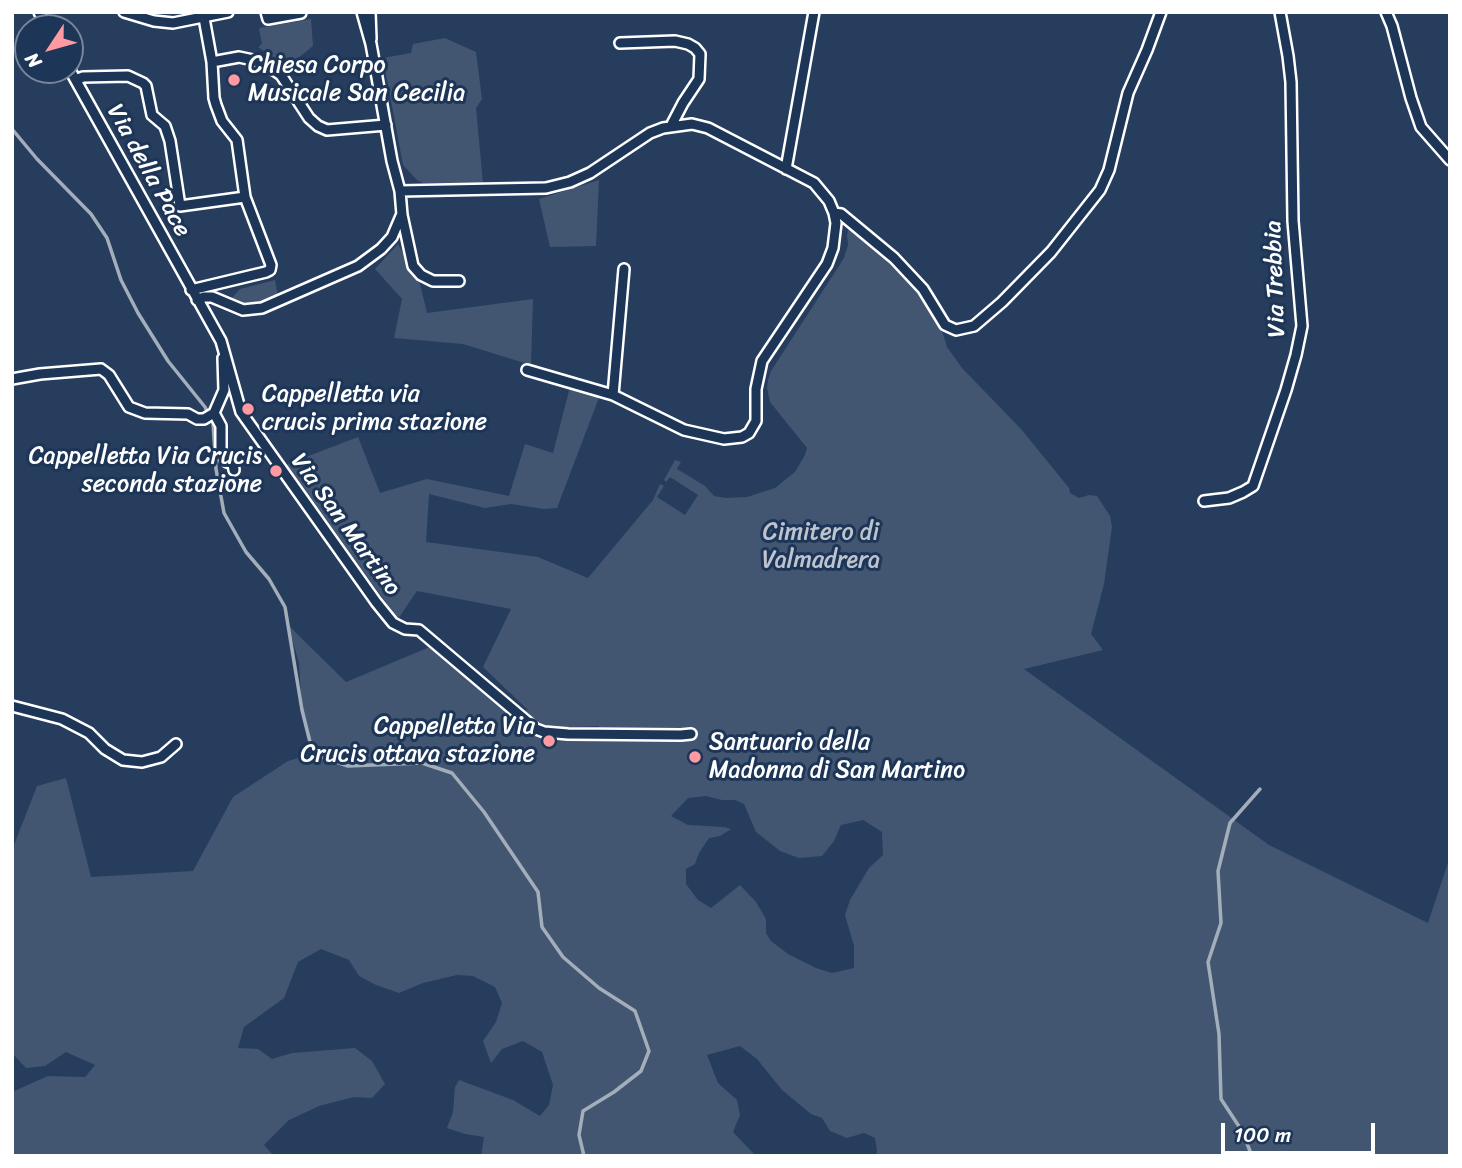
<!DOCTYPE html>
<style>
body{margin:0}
#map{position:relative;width:1462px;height:1168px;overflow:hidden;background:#263d5e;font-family:Sriracha,sans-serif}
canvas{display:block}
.frame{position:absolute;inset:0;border:14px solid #fff;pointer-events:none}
.north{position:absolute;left:14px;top:14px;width:70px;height:70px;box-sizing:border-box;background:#1d3557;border:2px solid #77869a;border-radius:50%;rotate:234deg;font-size:19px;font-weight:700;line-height:28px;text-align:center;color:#fff}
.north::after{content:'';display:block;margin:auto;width:24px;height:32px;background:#ff9aa2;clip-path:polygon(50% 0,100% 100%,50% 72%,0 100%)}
.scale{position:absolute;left:1221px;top:1123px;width:154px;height:32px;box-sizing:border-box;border:4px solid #fff;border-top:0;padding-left:9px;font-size:21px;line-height:24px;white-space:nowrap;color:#fff;-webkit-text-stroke:5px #1d3557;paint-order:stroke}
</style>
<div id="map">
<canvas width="1462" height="1168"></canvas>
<div class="frame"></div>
<div class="north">N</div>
<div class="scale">100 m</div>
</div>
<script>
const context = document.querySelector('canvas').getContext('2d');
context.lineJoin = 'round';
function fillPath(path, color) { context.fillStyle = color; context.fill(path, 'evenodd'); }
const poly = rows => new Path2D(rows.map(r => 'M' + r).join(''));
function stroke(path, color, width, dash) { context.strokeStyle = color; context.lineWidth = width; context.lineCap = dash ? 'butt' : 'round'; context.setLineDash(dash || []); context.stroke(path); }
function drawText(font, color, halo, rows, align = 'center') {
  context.font = font + ' Sriracha,sans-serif'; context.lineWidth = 6; context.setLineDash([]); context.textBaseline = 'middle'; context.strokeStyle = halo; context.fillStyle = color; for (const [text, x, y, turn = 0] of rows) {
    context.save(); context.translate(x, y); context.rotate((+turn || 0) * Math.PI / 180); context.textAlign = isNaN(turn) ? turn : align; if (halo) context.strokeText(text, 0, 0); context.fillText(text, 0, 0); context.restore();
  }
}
const green = poly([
 [311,19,313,46,287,67,258,47,262,44,259,28],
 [445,38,476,52,482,99,476,108,483,183,423,183,417,180,403,165,383,58,411,53,413,44],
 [599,180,596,246,550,247,539,199],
 [849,227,894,267,911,284,931,313,943,334,947,347,962,368,1021,429,1069,488,1070,493,1079,498,1089,495,1097,496,1110,516,1112,527,1104,584,1091,634,1103,650,1024,669,1269,845,1428,923,1450,857,1450,1156,876,1156,877,1151,875,1138,864,1133,847,1138,830,1131,822,1118,811,1114,782,1090,757,1059,740,1046,707,1055,718,1083,737,1100,740,1115,733,1132,756,1156,481,1156,484,1137,465,1134,447,1128,453,1112,455,1087,459,1080,513,1100,540,1116,549,1105,553,1085,542,1052,523,1041,502,1049,491,1063,483,1041,496,1022,502,1003,495,987,473,976,457,975,423,983,399,993,376,985,359,976,349,960,321,949,298,962,284,998,244,1027,238,1048,258,1049,272,1059,292,1053,355,1048,372,1061,385,1084,372,1098,354,1097,319,1106,289,1120,264,1145,274,1156,12,1156,12,1092,48,1076,85,1077,95,1065,66,1052,45,1066,26,1068,12,1053,12,850,37,786,66,778,91,877,193,871,233,797,288,761,313,754,302,710,299,663,288,625,346,682,432,646,537,733,555,742,589,735,597,732,599,726,552,728,538,725,519,711,528,710,483,667,511,609,417,591,398,619,285,465,358,437,380,493,427,479,509,496,525,444,553,453,570,387,600,395,557,508,544,509,511,504,485,508,429,494,426,542,538,557,588,578,653,500,660,484,664,486,657,497,685,515,698,495,670,477,666,482,664,480,675,460,681,462,677,469,705,486,714,496,726,498,747,497,775,488,795,472,805,455,807,448,770,402,767,388,768,380,771,371,844,258,848,245,847,235],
 [706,796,722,800,735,800,744,804,756,832,780,851,799,858,822,856,834,841,841,825,863,820,882,832,883,855,869,868,850,900,845,915,854,946,854,968,832,973,816,968,788,954,771,941,766,933,766,919,756,902,740,885,711,908,698,900,686,884,686,869,695,864,699,853,709,838,720,836,731,829,724,827,688,825,671,816,688,798],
 [398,244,420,284,427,313,533,299,531,365,463,344,394,338,402,299,375,269],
 [275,280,278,296,258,309,228,305,230,300,240,289]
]);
const stream = poly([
 [12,129,37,159,91,214,107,238,121,280,138,313,168,361,205,407,213,423,216,469,224,513,246,552,269,579,285,607,302,710,313,754,348,766,422,763,452,773,484,812,538,892,542,927,563,957,599,988,635,1011,649,1051,641,1071,614,1092,583,1111,579,1135,584,1156],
 [1252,1156,1242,1131,1221,1099,1219,1034,1208,962,1221,923,1218,871,1230,823,1260,789]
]);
const street = poly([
 [39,12,47,28],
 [124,12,154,21,173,23,228,12],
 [266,12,268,19,301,13],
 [362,12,371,44,392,161,400,191,402,215,413,266,421,275,433,281,459,281],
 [370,12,371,39],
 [1386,12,1392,26,1411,98,1421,127,1450,160],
 [620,43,675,41,688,44,695,48,700,54,699,79,683,103,671,126],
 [212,62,239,57,253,60,268,66,281,75,309,118,318,126,327,130,386,125],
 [70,70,221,341,241,412,376,602,393,623,405,629,419,630,536,729,544,732,568,734,681,735,691,734],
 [76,80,83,77,128,76,143,83,146,86,152,115,165,126,170,141,180,206,245,197],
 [786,169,814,12],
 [400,191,546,188,570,182,590,173,650,133,663,128,692,124,708,128,814,183,829,201,834,213,836,223,833,248,827,264,762,361,756,389,756,421,749,433,742,437,724,439,684,430,613,395,527,370],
 [834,213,841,214,894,258,923,289,945,325,956,330,974,326,1002,302,1051,252,1100,190,1109,170,1128,93,1147,50,1161,12],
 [191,290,266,272,270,270,271,265,245,197,237,140,222,121,216,105,214,98,212,62,204,18],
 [197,300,204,297,212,297,243,310,262,308,358,266,381,249,392,237,401,216],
 [12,379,40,374,101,369,109,375,129,407,145,413,188,414,197,419,204,419,214,413,224,390,223,358],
 [613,395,624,269],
 [214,413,221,426,221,449,222,456,227,462,233,463,234,470],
 [1204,501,1229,498,1243,492,1253,486,1286,390,1296,355,1302,326,1293,221,1291,82,1288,56,1280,12],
 [12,706,62,719,89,733,105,749,123,760,142,762,161,757,176,744]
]);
const markers = [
 [234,80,7,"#ff9aa2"],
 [248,409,7,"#ff9aa2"],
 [276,471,7,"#ff9aa2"],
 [549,741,7,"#ff9aa2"],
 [695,757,7,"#ff9aa2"]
];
const poiNames = [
 ["Chiesa Corpo",248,66],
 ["Musicale San Cecilia",248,94],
 ["Cappelletta via",262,395],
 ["crucis prima stazione",262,423],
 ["Cappelletta Via Crucis",262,457,"right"],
 ["seconda stazione",262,485,"right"],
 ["Cappelletta Via",535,727,"right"],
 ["Crucis ottava stazione",535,755,"right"],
 ["Santuario della",709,743],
 ["Madonna di San Martino",709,771]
];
const streetNames = [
 ["Via della Pace",148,171,61],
 ["Via Trebbia",1276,279,-92],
 ["Via San Martino",345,525,54]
];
const parkNames = [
 ["Cimitero di",821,533],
 ["Valmadrera",821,561]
];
fillPath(green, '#425672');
stroke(stream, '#a4aebb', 3.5);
stroke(street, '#fff', 14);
stroke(street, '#1d3557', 9);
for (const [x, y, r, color] of markers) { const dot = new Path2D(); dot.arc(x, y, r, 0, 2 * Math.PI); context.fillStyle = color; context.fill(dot); stroke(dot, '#1d3557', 2.5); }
drawText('24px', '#fff', '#1d3557', poiNames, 'left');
drawText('24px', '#fff', '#1d3557', streetNames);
drawText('24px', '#bdc4ce', '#1d3557', parkNames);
</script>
